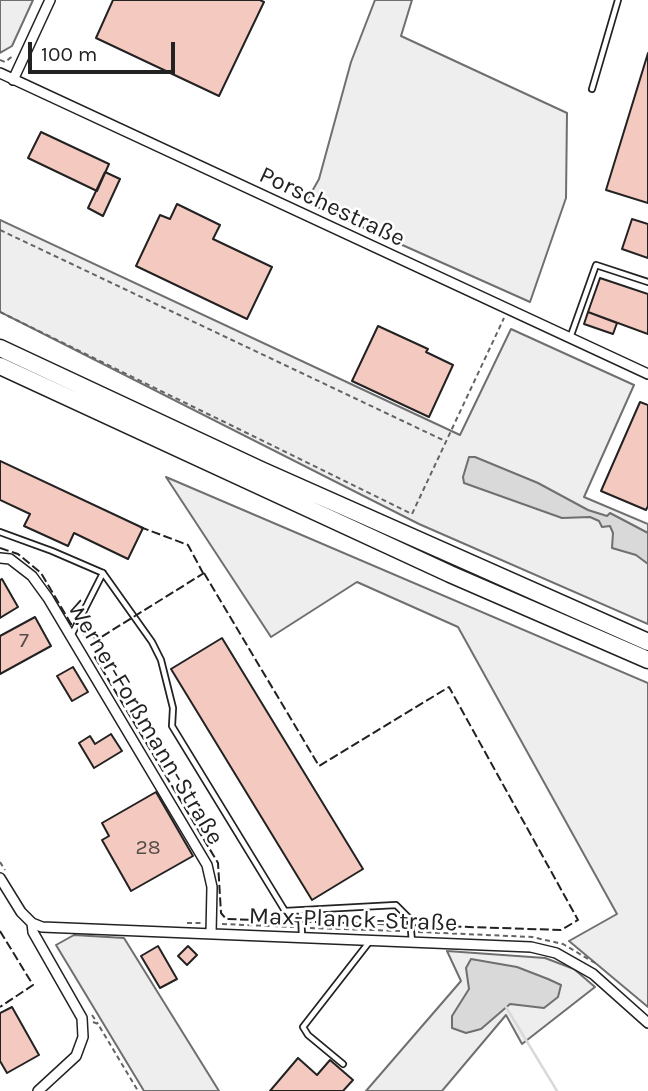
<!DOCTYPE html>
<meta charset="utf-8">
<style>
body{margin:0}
#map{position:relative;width:648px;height:1091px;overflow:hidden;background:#fff;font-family:Karla,sans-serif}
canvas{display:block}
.scale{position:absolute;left:28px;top:42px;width:147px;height:32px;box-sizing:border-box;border:4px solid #222;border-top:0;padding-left:9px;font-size:21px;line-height:24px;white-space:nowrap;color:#222;-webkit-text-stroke:5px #fff;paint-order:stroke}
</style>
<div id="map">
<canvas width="648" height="1091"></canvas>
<div class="scale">100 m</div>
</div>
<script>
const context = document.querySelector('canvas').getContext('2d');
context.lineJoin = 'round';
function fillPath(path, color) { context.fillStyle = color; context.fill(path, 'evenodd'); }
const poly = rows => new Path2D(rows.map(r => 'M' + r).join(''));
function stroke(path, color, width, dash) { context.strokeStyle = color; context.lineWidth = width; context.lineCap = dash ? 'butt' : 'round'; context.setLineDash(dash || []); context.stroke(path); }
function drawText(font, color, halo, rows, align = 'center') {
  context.font = font + ' Karla,sans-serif'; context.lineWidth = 5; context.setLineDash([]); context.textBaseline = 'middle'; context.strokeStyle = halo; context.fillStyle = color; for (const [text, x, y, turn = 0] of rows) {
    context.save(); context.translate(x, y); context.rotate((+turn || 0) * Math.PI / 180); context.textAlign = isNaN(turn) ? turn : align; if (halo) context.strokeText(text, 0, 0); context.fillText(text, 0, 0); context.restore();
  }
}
const green = poly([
 [0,0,33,0,12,46,0,53,0,0],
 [375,0,412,0,401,36,567,113,566,198,530,302,306,202,319,179,351,62,375,0],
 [0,220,460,435,511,329,634,385,584,497,648,524,648,624,419,524,0,312,0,220],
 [166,477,648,683,648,1007,569,941,617,914,458,627,357,582,271,637,166,477],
 [74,935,124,938,219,1091,144,1091,56,945,74,935],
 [447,951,545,958,574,969,595,987,522,1044,506,1015,442,1091,366,1091,461,981,447,951]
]);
const water = poly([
 [469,457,475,457,538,483,588,510,607,516,610,513,648,533,648,564,636,555,612,548,613,533,610,526,602,527,599,521,590,517,562,518,464,483,463,477,469,457],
 [471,959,517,967,548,979,561,985,558,997,544,1008,510,1004,481,1029,466,1033,452,1028,452,1016,469,989,466,968,471,959]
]);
const stream = poly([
 [506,1007,557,1091]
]);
const building = poly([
 [113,0,260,0,264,2,219,96,96,38,113,0],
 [648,53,648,203,606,190,648,53],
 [41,132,109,164,97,191,28,158,41,132],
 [105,172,120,179,103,216,88,208,105,172],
 [177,204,220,225,213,239,272,267,247,319,136,266,160,215,170,219,177,204],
 [632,219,648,224,648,258,622,249,632,219],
 [600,278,648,294,648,334,588,312,600,278],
 [588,312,617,323,613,334,584,324,588,312],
 [378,326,428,349,426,352,453,365,429,417,352,381,378,326],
 [640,402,648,405,648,506,646,510,601,491,640,402],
 [0,461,143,528,128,559,74,533,68,546,24,526,30,514,0,500,0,461],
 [2,579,18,607,0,618,0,580,2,579],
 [35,617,51,646,0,674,0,636,35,617],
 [222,638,363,869,312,900,171,669,222,638],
 [73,667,88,692,72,701,57,676,73,667],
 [111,734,122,751,94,768,79,743,90,736,95,744,111,734],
 [156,792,193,856,131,891,102,840,109,836,102,823,156,792],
 [158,946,177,979,160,988,141,956,158,946],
 [188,946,197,955,187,965,178,956,188,946],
 [12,1007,39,1055,7,1073,0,1061,0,1013,12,1007],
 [298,1058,317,1075,330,1060,353,1080,343,1091,270,1091,298,1058]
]);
const path = poly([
 [0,60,5,62,14,55],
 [0,230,445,441],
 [0,312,412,514,504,318],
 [0,862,5,870],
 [187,923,203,923],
 [222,924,294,927],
 [310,928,402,931],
 [418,932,532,937,563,944,595,963],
 [92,1015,98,1024],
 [93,1022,98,1024,138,1091]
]);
const service = poly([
 [592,89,618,0],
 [570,338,596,265,648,282],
 [0,532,52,551,103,573,71,636],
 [103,573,152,642,161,660,173,708,172,726,285,911,396,905,410,919,412,942],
 [301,911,302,937],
 [343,1064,308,1035,303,1027,370,941]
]);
const minor = poly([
 [0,73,648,374],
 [13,80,50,0],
 [0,558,10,559,32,576,48,598,207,865,212,887,211,934],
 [0,878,21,912,32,923,42,927,531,947,556,953,593,974,648,1023],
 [32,923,33,932,82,1018,83,1037,76,1056,38,1091]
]);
const motorway = poly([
 [0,348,261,470,648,642],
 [0,366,450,574,648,660]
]);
const fence = poly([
 [140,527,188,545,203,573],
 [0,548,18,554,41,573,71,624,80,624,85,636,99,638],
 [204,573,319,766,449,687,578,920,561,930,226,919,221,913,218,863,93,654,101,651,98,639,204,573],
 [0,931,33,985,0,1007]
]);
const numberNames = [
 ["7",24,641],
 ["28",148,848]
];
const streetNames = [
 ["Porschestraße",332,207,25],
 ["Werner-Forßmann-Straße",145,723,59],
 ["Max-Planck-Straße",353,920,2]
];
fillPath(green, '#eee');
stroke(green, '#6f6f6f', 2);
fillPath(water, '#d9d9d9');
stroke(water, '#6f6f6f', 2);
stroke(stream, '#d9d9d9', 2.5);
fillPath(building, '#f3c9c0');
stroke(building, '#222', 2);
stroke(service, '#222', 8);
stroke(minor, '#222', 12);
stroke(motorway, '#222', 19);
stroke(path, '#646464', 2, [5, 3.5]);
stroke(service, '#fff', 4.5);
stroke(minor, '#fff', 9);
stroke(motorway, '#fff', 16);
stroke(fence, '#222', 2, [9, 3.5]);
drawText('21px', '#564c4a', null, numberNames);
drawText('24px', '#222', '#fff', streetNames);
</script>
